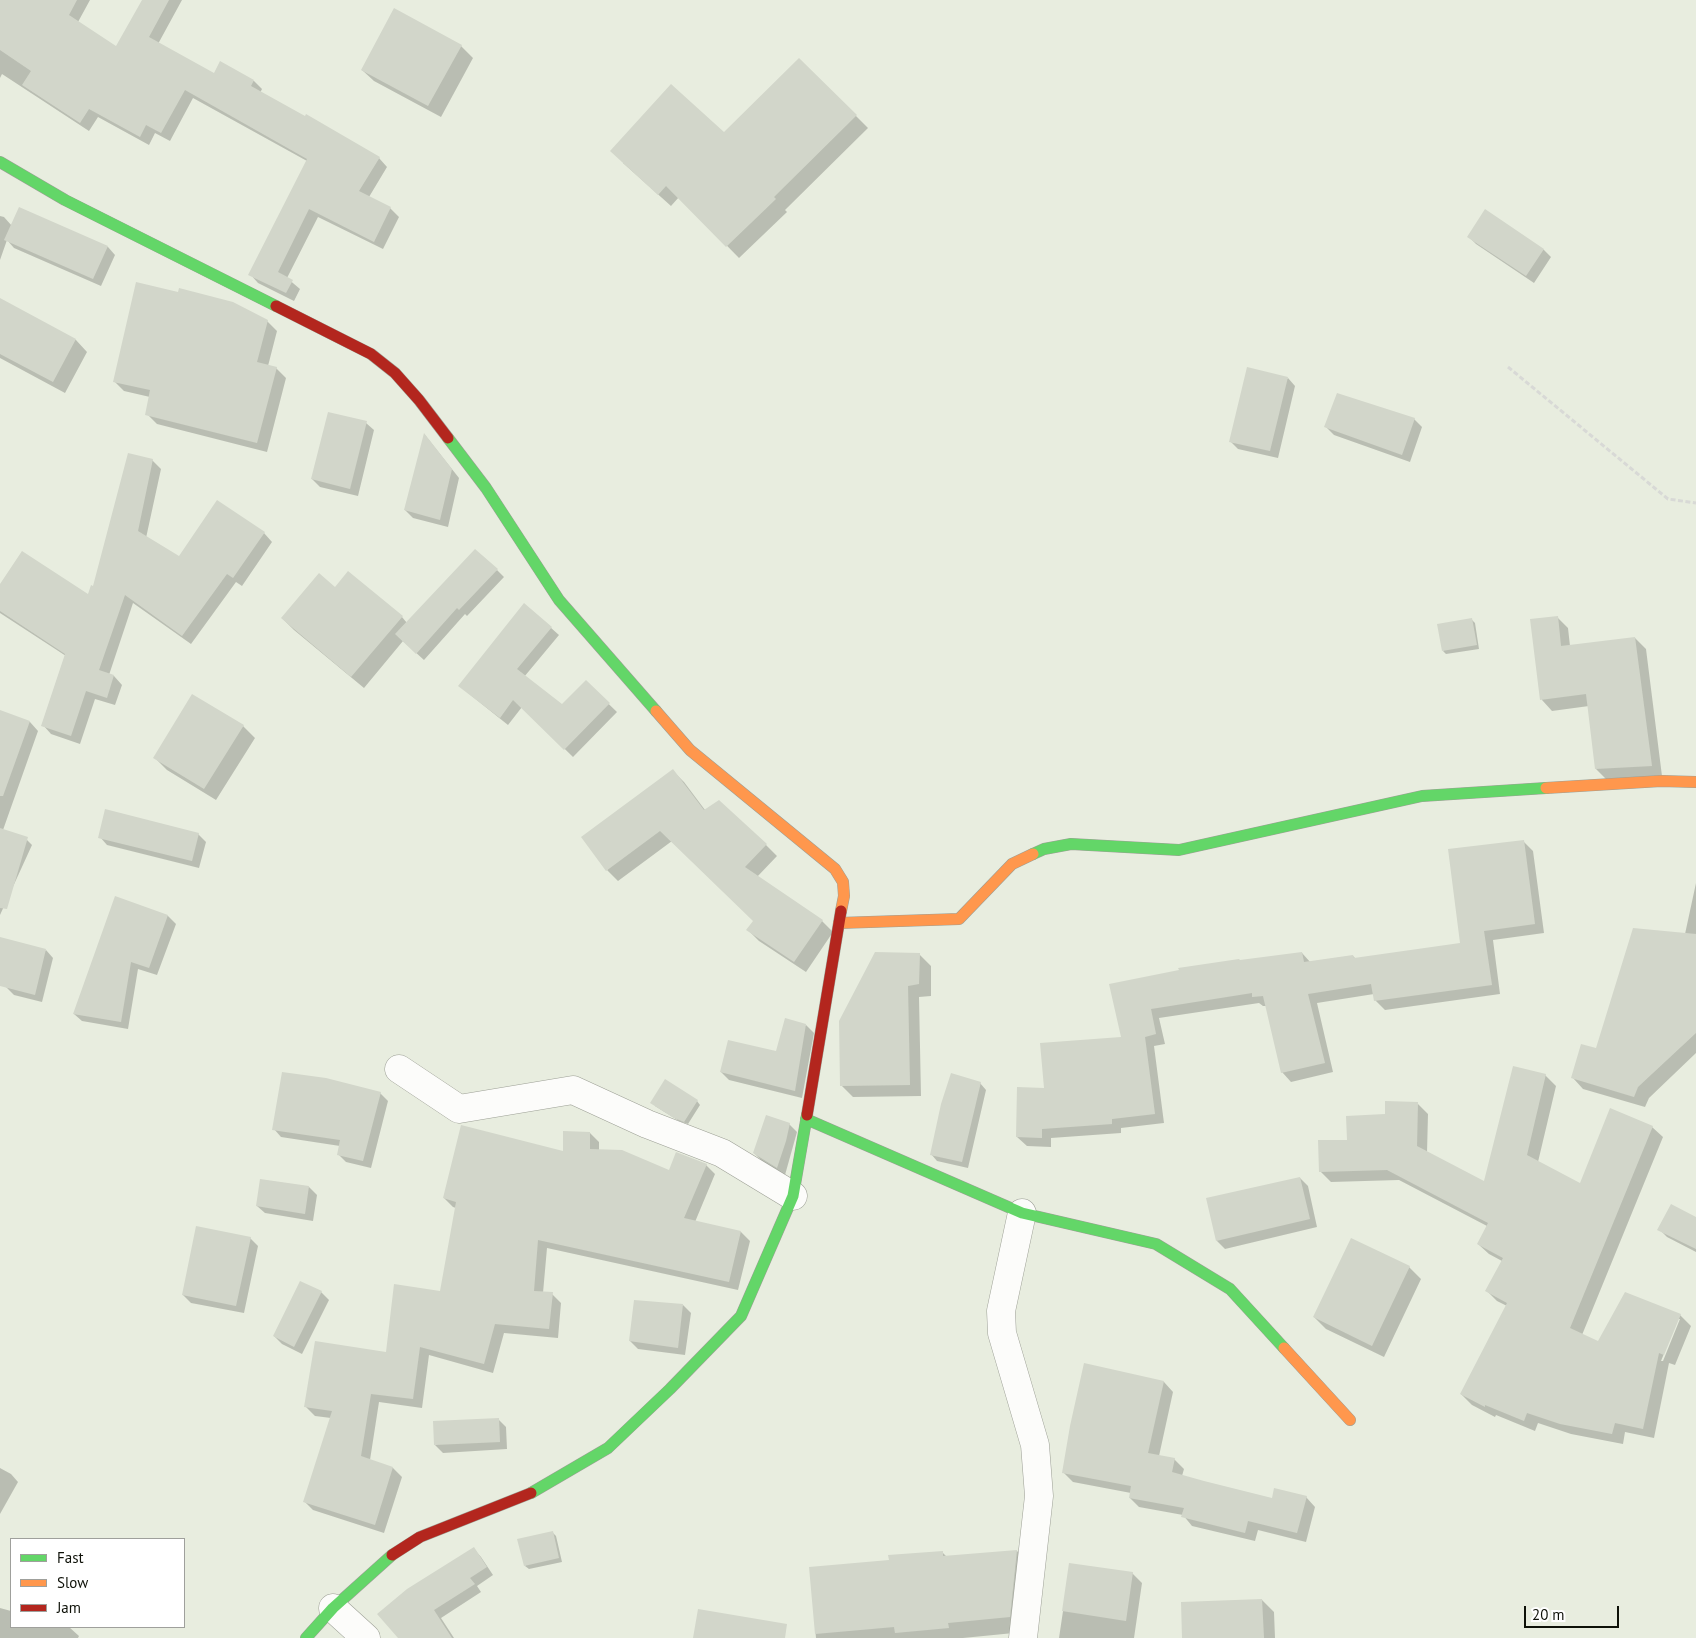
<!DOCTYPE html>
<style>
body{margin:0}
#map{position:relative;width:1696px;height:1638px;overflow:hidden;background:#e8eddf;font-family:"PT Sans",sans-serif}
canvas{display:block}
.legend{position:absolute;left:10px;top:1538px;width:175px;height:90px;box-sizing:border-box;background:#fff;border:1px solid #9fa09c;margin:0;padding:6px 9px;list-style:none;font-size:15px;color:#0e1108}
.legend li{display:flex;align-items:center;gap:10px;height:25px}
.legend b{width:25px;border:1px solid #9fa09c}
.scale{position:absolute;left:1524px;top:1606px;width:95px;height:22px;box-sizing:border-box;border:2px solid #0e1108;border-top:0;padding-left:6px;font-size:15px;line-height:18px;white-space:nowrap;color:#0e1108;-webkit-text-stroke:4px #fff;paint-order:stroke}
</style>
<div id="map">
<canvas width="1696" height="1638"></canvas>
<ul class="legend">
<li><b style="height:6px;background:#63d668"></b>Fast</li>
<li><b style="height:6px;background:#ff974d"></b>Slow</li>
<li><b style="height:6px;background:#b3261e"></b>Jam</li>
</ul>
<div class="scale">20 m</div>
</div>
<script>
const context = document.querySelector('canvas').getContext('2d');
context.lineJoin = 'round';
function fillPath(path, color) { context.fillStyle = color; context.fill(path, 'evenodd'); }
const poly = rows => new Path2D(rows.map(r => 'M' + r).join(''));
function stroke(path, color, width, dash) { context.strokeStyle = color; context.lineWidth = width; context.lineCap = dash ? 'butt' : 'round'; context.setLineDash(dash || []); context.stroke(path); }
const shadow = poly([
 [0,0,90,0,78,22,102,72,143,0,182,0,158,44,214,75,254,81,262,89,260,93,379,158,387,167,369,197,390,208,399,217,383,249,318,217,287,278,300,289,294,301,258,283,250,274,307,161,193,98,170,141,155,133,149,145,98,117,89,131,2,74,0,78],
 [461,46,473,58,441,117,374,81,362,70],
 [799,59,868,128,785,210,787,212,739,258,679,197,671,206,623,163,724,134],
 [1486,211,1544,250,1551,257,1534,283,1476,244,1468,236],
 [0,216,4,217,12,226,108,247,115,255,101,286,14,248,7,240,0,260],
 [0,300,76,340,87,352,65,393,0,358],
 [267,321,277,331,268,366,276,368,286,378,267,452,157,424,147,414,150,397,124,391,114,381],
 [1288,378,1295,386,1278,458,1238,449,1230,441],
 [1414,419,1422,427,1410,462,1334,435,1326,427],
 [366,423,374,430,358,496,320,487,312,479],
 [425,435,459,478,448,527,413,518,405,510],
 [152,460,161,469,146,538,179,557,264,533,272,542,242,586,236,582,191,644,133,603,109,675,114,676,122,685,115,705,95,699,80,744,51,734,43,725,66,656,0,613,0,586,88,596,94,587],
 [497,570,504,577,467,616,465,614,424,660,403,641,364,688,294,630,282,618,335,589,402,617,407,623],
 [524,604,559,635,524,677,562,706,586,682,617,712,573,757,522,707,508,725,468,693],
 [1557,617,1568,628,1570,646,1635,638,1646,649,1662,776,1607,780,1596,769,1589,706,1552,711,1542,700,1532,620],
 [1471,619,1475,623,1479,649,1446,654,1443,651],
 [0,711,30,722,38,731,3,830,24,837,32,845,0,915],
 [243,726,255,738,216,800,167,770,155,758],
 [673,771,684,782,705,810,766,845,777,856,757,877,822,921,833,932,806,972,759,941,748,930,754,921,672,841,618,881,607,870],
 [198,834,206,842,199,868,107,845,100,837],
 [1523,841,1533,851,1544,933,1493,940,1500,994,1385,1010,1375,1000,1374,994,1317,1003,1333,1072,1291,1082,1282,1072,1267,1006,1263,1006,1259,1003,1159,1018,1165,1044,1154,1046,1164,1123,1121,1128,1121,1133,1051,1138,1051,1147,1027,1146,1017,1137,1045,1089,1122,1038,1111,985,1240,962,1302,953,1311,963,1353,956,1356,959,1462,944],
 [1696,883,1696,1053,1649,1098,1645,1107,1583,1089,1573,1078,1597,1049,1685,934],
 [116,898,168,916,176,924,157,975,138,969,128,1029,82,1021,74,1014],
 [46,950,53,958,42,1002,14,995,6,987],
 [919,954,931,966,931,996,919,997,921,1096,853,1097,841,1085],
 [806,1025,814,1033,802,1098,729,1080,721,1072,777,1053],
 [1545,1075,1556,1086,1538,1162,1580,1184,1652,1127,1663,1137,1582,1335,1599,1343,1680,1315,1691,1326,1675,1365,1669,1363,1654,1438,1625,1432,1623,1444,1571,1434,1538,1423,1535,1431,1496,1415,1495,1417,1472,1405,1461,1394,1507,1306,1497,1301,1487,1291,1502,1261,1489,1254,1478,1244,1487,1226,1399,1180,1331,1182,1320,1171,1349,1141,1386,1115,1417,1103,1428,1114,1427,1153,1485,1183],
 [1678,1319,1680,1319,1663,1361,1661,1361],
 [980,1083,986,1090,968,1168,937,1161,931,1154],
 [380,1093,388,1101,371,1168,346,1162,338,1154,340,1146,281,1137,274,1129],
 [697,1101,700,1105,688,1124,679,1121,655,1106],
 [789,1124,797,1132,785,1175,762,1161,754,1153],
 [590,1133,599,1142,599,1150,669,1172,706,1165,715,1174,695,1222,741,1232,750,1241,738,1290,547,1248,543,1293,552,1294,561,1303,558,1338,504,1333,493,1373,429,1355,422,1408,379,1402,370,1460,393,1468,402,1477,384,1533,313,1510,304,1501,331,1418,315,1416,306,1407,387,1353,441,1292,456,1208,453,1207,444,1198,564,1152],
 [1300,1178,1308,1186,1317,1227,1225,1249,1217,1241,1207,1199],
 [309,1187,317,1195,313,1221,265,1213,257,1206],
 [1696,1218,1696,1252,1667,1237,1659,1229],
 [250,1238,258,1246,244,1313,191,1303,183,1295],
 [1352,1240,1409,1267,1421,1279,1384,1357,1326,1329,1314,1317],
 [321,1292,329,1300,302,1354,282,1344,274,1336],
 [683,1305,691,1313,685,1355,638,1349,630,1341],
 [1085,1364,1164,1382,1173,1392,1159,1456,1174,1459,1184,1469,1182,1476,1273,1500,1306,1497,1315,1507,1306,1542,1258,1530,1255,1541,1192,1526,1183,1515,1139,1507,1130,1498,1131,1493,1073,1482,1063,1472],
 [498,1419,506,1427,507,1449,443,1453,435,1445],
 [0,1468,11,1474,18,1482,0,1514],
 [552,1532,556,1536,562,1562,529,1569,525,1566],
 [474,1549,481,1557,493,1575,477,1586,481,1592,441,1618,454,1638,400,1638],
 [1017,1551,1032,1566,1024,1632,963,1638,816,1638,810,1568,890,1562,942,1552,947,1557],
 [1070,1564,1132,1573,1142,1583,1134,1638,1059,1638],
 [1262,1600,1274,1612,1275,1638,1184,1638],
 [0,1608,11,1611,11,1627,69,1627,79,1636,78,1638,0,1638]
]);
const building = poly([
 [0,0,77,0,69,15,116,46,142,0,169,0,149,37,214,73,220,61,254,80,251,86,305,116,306,114,380,157,359,191,391,207,374,242,309,209,278,272,293,280,286,293,248,275,307,159,185,90,161,133,146,125,140,137,89,109,80,123,22,85,31,71,0,50],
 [394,8,462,45,428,106,361,70],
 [799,58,857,115,774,197,776,199,726,247,666,186,658,195,610,151,671,84,724,132],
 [19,207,108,246,93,279,4,240],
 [1485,209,1544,249,1526,276,1467,237],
 [136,282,178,292,179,288,233,302,268,320,257,362,277,367,257,443,145,415,150,390,113,382],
 [0,298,76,339,53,382,0,354],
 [1247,367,1288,377,1270,451,1229,442],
 [1337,393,1415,418,1402,455,1324,427],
 [328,412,367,421,350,489,311,479],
 [424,433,452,469,440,520,404,510],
 [128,453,153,459,138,531,179,556,217,500,265,532,233,578,227,574,182,636,125,595,99,670,114,675,107,698,86,691,71,736,41,726,65,654,0,611,0,584,22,551,88,594,91,585,93,586],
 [475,549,498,569,459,610,457,608,416,654,395,634],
 [348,571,403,616,351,677,281,618,319,573,335,587],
 [524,603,552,627,517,669,562,704,586,680,610,703,564,750,513,700,500,718,458,686],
 [1558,616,1561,646,1635,637,1652,766,1595,769,1586,694,1540,700,1530,619],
 [1472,618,1477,645,1442,651,1437,624],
 [192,694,244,725,204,789,153,758],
 [0,710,30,721,3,796,0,796],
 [673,769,704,810,719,800,767,844,745,867,823,920,794,962,746,930,753,921,660,831,606,871,581,837],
 [105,809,199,833,192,861,98,838],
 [0,828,28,837,7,909,0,908],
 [1524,840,1535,924,1484,931,1492,985,1374,1001,1371,984,1308,994,1325,1063,1281,1073,1263,996,1252,997,1252,993,1151,1009,1156,1034,1145,1037,1155,1114,1112,1119,1112,1124,1042,1129,1042,1138,1016,1137,1017,1087,1044,1088,1040,1043,1121,1037,1109,984,1179,970,1178,968,1239,959,1240,960,1302,952,1304,962,1353,955,1354,958,1460,943,1448,849],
 [115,896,168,915,149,968,131,962,121,1022,73,1014],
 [1633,928,1696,934,1696,1033,1638,1087,1634,1097,1571,1078,1581,1044,1596,1048],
 [0,937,46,949,35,995,0,986],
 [875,952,920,953,919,984,908,986,910,1085,840,1086,839,1021],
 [785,1018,806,1024,795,1091,720,1072,728,1040,776,1051],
 [1513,1066,1546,1074,1527,1155,1580,1183,1610,1108,1653,1126,1570,1328,1598,1341,1625,1292,1681,1314,1664,1355,1659,1353,1643,1429,1615,1423,1612,1434,1560,1424,1527,1413,1524,1421,1485,1405,1485,1407,1460,1394,1507,1303,1485,1291,1503,1258,1477,1244,1488,1223,1387,1170,1319,1172,1318,1140,1347,1140,1346,1116,1385,1114,1385,1101,1418,1102,1417,1146,1484,1181],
 [282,1072,326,1078,381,1092,363,1161,337,1155,340,1140,272,1130],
 [951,1073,981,1082,962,1162,930,1155,941,1104],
 [665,1079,698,1100,684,1122,674,1118,650,1103],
 [766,1115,790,1123,786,1141,777,1168,753,1153],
 [461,1125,563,1151,563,1131,590,1132,590,1149,622,1150,669,1170,676,1152,707,1164,684,1218,741,1231,729,1282,538,1240,534,1291,553,1292,549,1329,495,1324,484,1364,420,1347,413,1399,371,1394,361,1456,393,1467,375,1525,303,1502,332,1411,304,1407,315,1341,386,1352,394,1284,440,1291,456,1202,443,1198],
 [1300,1177,1310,1219,1216,1241,1206,1198],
 [260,1179,309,1186,305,1214,256,1206],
 [1671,1204,1696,1217,1696,1249,1657,1230],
 [196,1226,251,1237,236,1306,182,1295],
 [1351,1238,1410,1266,1372,1346,1313,1317],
 [300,1281,322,1291,294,1347,273,1336],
 [634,1300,683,1304,678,1348,629,1341],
 [1084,1363,1164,1381,1148,1453,1175,1458,1172,1472,1204,1481,1272,1498,1274,1488,1307,1496,1297,1533,1248,1521,1245,1533,1181,1517,1184,1508,1129,1498,1131,1486,1062,1473,1070,1426],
 [499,1418,500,1442,434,1445,433,1421],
 [553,1531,559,1558,524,1566,517,1539],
 [474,1547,487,1567,470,1578,475,1584,434,1610,452,1638,398,1638,377,1614,407,1589],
 [1017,1550,1010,1617,948,1623,949,1628,895,1633,894,1627,815,1634,809,1567,889,1560,888,1555,943,1551,943,1556],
 [1069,1563,1133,1572,1126,1621,1062,1611],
 [1262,1599,1264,1638,1182,1638,1181,1602],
 [698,1609,787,1624,785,1638,693,1638]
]);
const path = poly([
 [1508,367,1668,499,1696,503]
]);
const street = poly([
 [399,1069,459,1109,573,1090,647,1124,722,1153,793,1196],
 [1022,1213,1001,1311,1002,1333,1035,1445,1039,1496,1023,1638],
 [333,1608,366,1638]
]);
const fast = poly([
 [0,162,65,200,276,306],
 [448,438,486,488,559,600,656,711],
 [1033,854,1044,849,1071,844,1179,850,1422,796,1546,788],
 [806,1119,1022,1213,1156,1244,1230,1289,1284,1348],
 [531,1493,608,1448,670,1389,741,1316,793,1196,807,1115],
 [306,1638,333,1608,392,1555]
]);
const slow = poly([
 [656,711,690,750,835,869,843,882,844,896,841,911],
 [1546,788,1661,781,1696,782],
 [839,923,959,919,1012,864,1033,854],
 [1284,1348,1350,1420]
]);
const jam = poly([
 [276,306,371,354,395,373,419,400,448,438],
 [807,1115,841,911],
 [392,1555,420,1537,531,1493]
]);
fillPath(shadow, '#0003');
fillPath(building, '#d2d6ca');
stroke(street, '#9c9f95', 29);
stroke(fast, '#9c9f95', 12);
stroke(slow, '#9c9f95', 12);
stroke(jam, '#9c9f95', 12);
stroke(path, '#d8d9d6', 3, [5, 2.5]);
stroke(street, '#fcfcfa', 28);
stroke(fast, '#63d668', 11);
stroke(slow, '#ff974d', 11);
stroke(jam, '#b3261e', 11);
</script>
